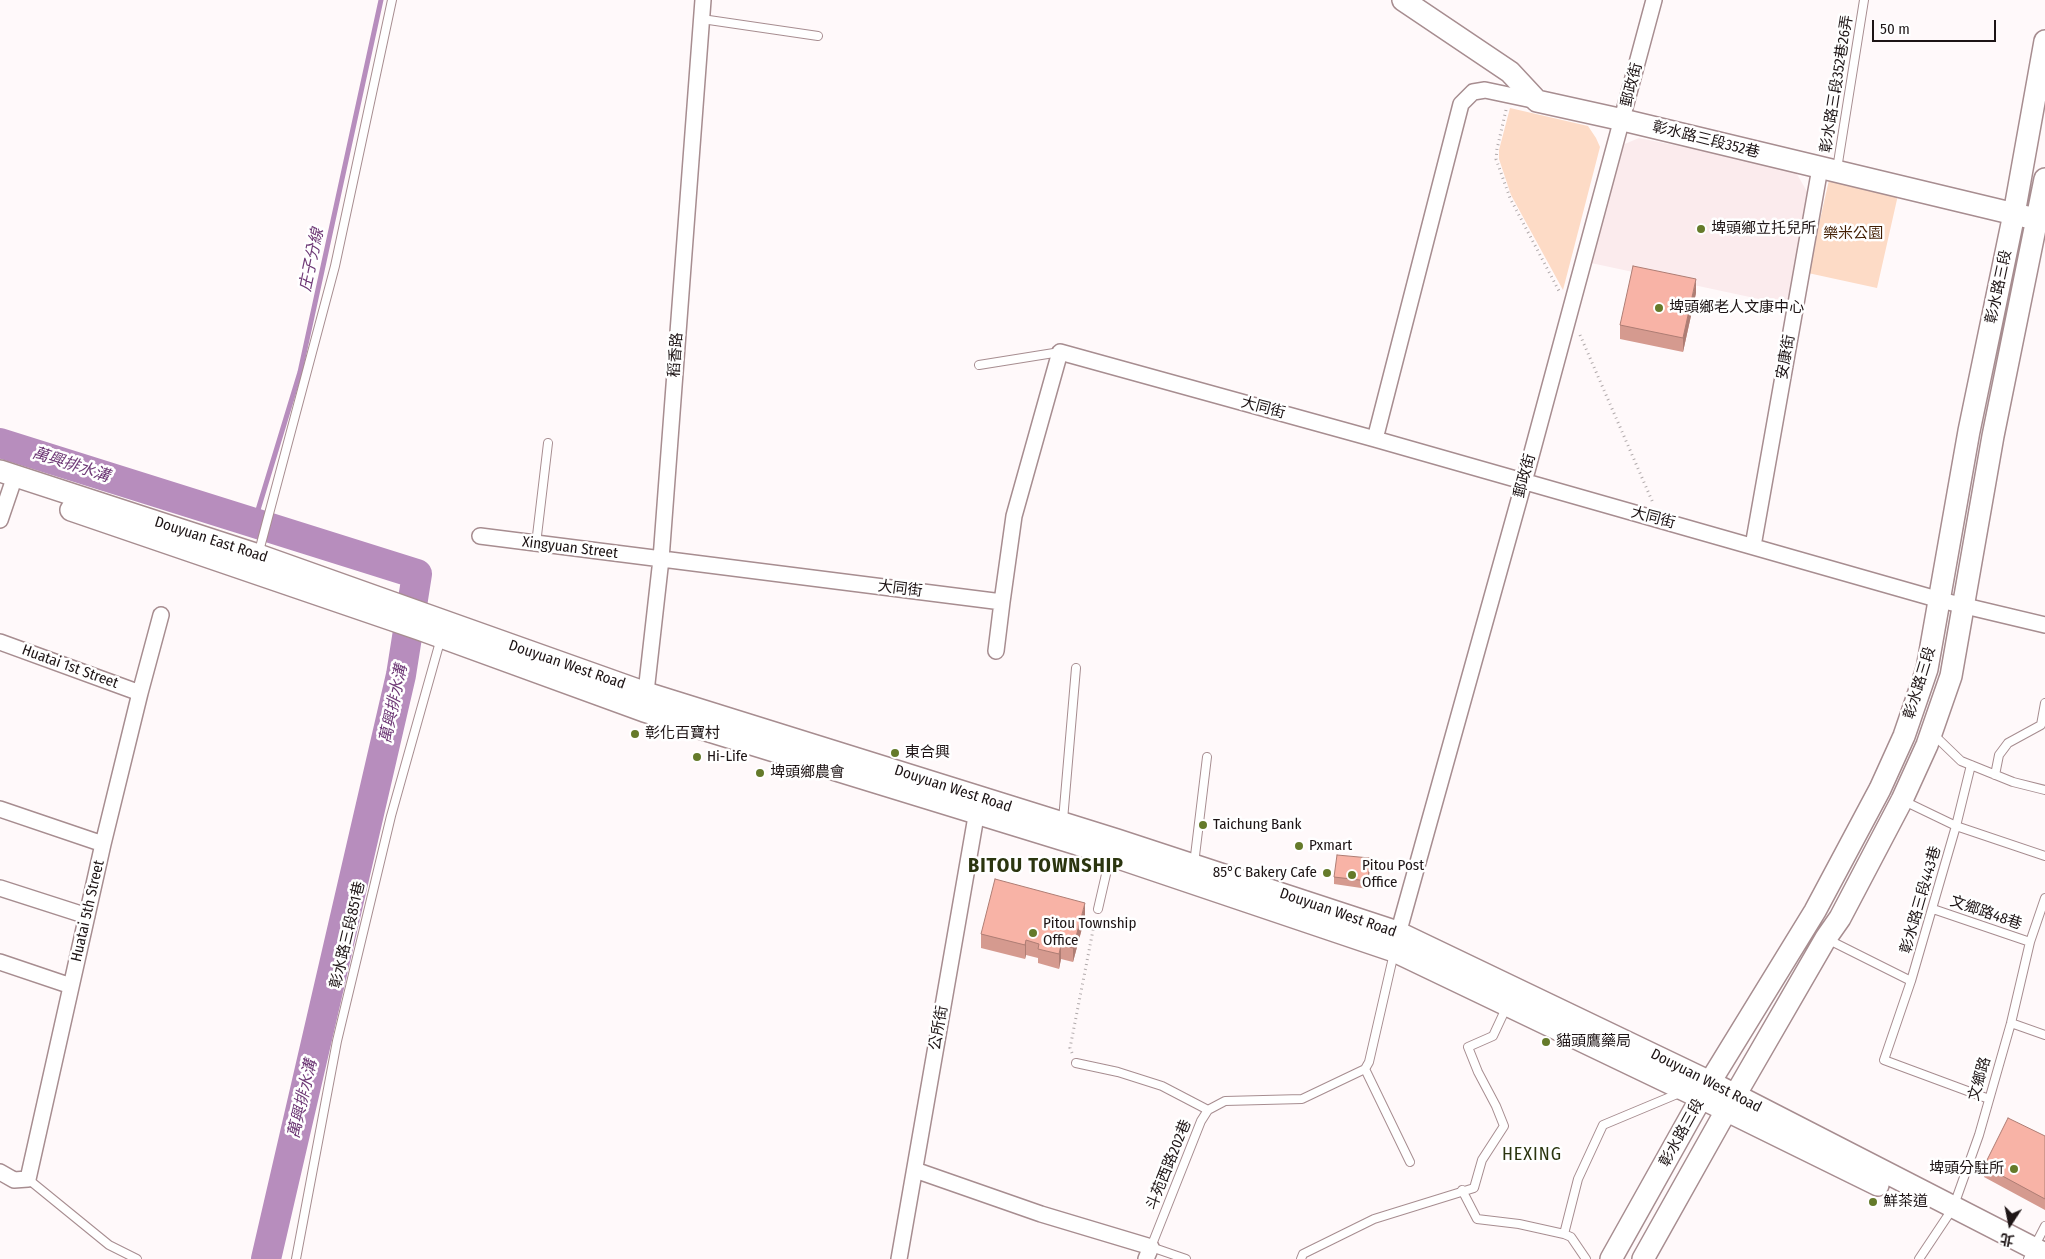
<!DOCTYPE html>
<meta charset="utf-8">
<style>
body{margin:0}
#map{position:relative;width:2045px;height:1259px;overflow:hidden;background:#fff9fa;font-family:"Fira Sans Condensed","Noto Sans TC",sans-serif}
canvas{display:block}
.north{position:absolute;left:1985px;top:1199px;width:50px;height:50px;-webkit-text-stroke:4px #fff;paint-order:stroke;rotate:191deg;font-size:14px;font-weight:700;line-height:20px;text-align:center;color:#1d1415}
.north::after{content:'';display:block;margin:auto;width:18px;height:22px;background:#1d1415;clip-path:polygon(50% 0,100% 100%,50% 72%,0 100%)}
.scale{position:absolute;left:1872px;top:20px;width:124px;height:22px;box-sizing:border-box;border:2px solid #1d1415;border-top:0;padding-left:6px;font-size:15px;line-height:18px;white-space:nowrap;color:#1d1415;-webkit-text-stroke:4px #fff;paint-order:stroke}
</style>
<div id="map">
<canvas width="2045" height="1259"></canvas>
<div class="north">北</div>
<div class="scale">50 m</div>
</div>
<script>
const context = document.querySelector('canvas').getContext('2d');
context.lineJoin = 'round';
function fillPath(path, color) { context.fillStyle = color; context.fill(path, 'evenodd'); }
const poly = rows => new Path2D(rows.map(r => 'M' + r).join(''));
function stroke(path, color, width, dash) { context.strokeStyle = color; context.lineWidth = width; context.lineCap = dash ? 'butt' : 'round'; context.setLineDash(dash || []); context.stroke(path); }
function drawText(font, color, halo, rows, align = 'center') {
  context.font = font + ' "Fira Sans Condensed","Noto Sans TC",sans-serif'; context.lineWidth = 5; context.setLineDash([]); context.textBaseline = 'middle'; context.strokeStyle = halo; context.fillStyle = color; for (const [text, x, y, turn = 0] of rows) {
    context.save(); context.translate(x, y); context.rotate((+turn || 0) * Math.PI / 180); context.textAlign = isNaN(turn) ? turn : align; if (halo) context.strokeText(text, 0, 0); context.fillText(text, 0, 0); context.restore();
  }
}
const built = poly([
 [1639,138,1794,169,1809,195,1787,305,1591,263,1620,146]
]);
const green = poly([
 [1510,108,1588,126,1596,138,1600,147,1563,290,1511,195,1499,159,1499,150],
 [1829,180,1898,195,1877,288,1808,273]
]);
const stream = poly([
 [254,523,300,372,381,0]
]);
const river = poly([
 [0,443,417,574,401,675,266,1259]
]);
const path = poly([
 [1506,110,1497,149,1496,159,1510,198,1559,291],
 [1580,335,1653,503],
 [1072,1053,1070,1048,1095,920]
]);
const lane = poly([
 [702,19,818,36],
 [1837,169,1864,0],
 [979,365,1060,352],
 [536,544,548,443],
 [258,555,335,266,392,0],
 [1933,734,1961,761,2013,782,2045,790],
 [1995,775,1999,755,2008,743,2041,725,2045,703],
 [1904,801,1956,826,2045,856],
 [1063,820,1076,668],
 [1194,864,1207,757],
 [1098,909,1110,857],
 [1933,909,2030,942],
 [1827,939,1911,981,1884,1060,1989,1099],
 [1911,981,1956,826,1971,765],
 [2011,1023,2045,1035],
 [1076,1063,1118,1072,1162,1086,1208,1110],
 [1365,1069,1410,1162],
 [28,1179,109,1245,137,1259],
 [1462,1190,1477,1219,1519,1224,1564,1234,1571,1237,1586,1259],
 [1564,1234,1578,1179,1603,1125,1682,1092],
 [296,1259,337,1041,391,816,441,638],
 [1186,1259,1151,1247,1201,1121,1208,1110,1225,1101,1302,1099,1365,1069,1369,1062,1394,953],
 [1301,1259,1303,1254,1374,1219,1474,1188,1482,1160,1504,1126,1496,1106,1478,1072,1468,1047,1493,1036,1507,1006],
 [1919,1259,1953,1208,1979,1135,2011,1023,2030,942,2045,898],
 [2028,1259,2045,1226]
]);
const street = poly([
 [1375,439,1461,104,1473,92,1485,90,1537,101],
 [0,520,15,476],
 [480,536,1002,602,1014,516,1060,352,1375,439,1940,600,2045,625],
 [1753,546,1820,168],
 [0,642,140,693],
 [996,651,1002,602],
 [645,701,661,559,703,0],
 [0,809,103,844],
 [0,888,87,916],
 [1396,941,1524,482,1654,0],
 [0,962,71,986],
 [915,1170,1041,1214,1151,1247,1146,1259],
 [0,1172,14,1180,28,1179,103,844,140,693,161,615],
 [899,1259,978,805]
]);
const secondary = poly([
 [1403,0,1510,72,1537,101,1623,120,2027,217],
 [0,471,258,555,646,693,1117,840,1397,932,1710,1082,2045,1254],
 [71,510,419,629,644,711,1077,844,1394,951,1701,1098,1878,1185],
 [1611,1259,1710,1082,1815,911,1880,789,1904,736,1927,669,1969,431,2014,214,2045,41],
 [1643,1259,1726,1111,1826,938,1840,918,1902,800,1927,745,1951,676,1993,436,2045,179]
]);
const wall = poly([
 [1696,293,1683,352,1620,339,1620,325],
 [1370,865,1368,889,1334,884,1334,877],
 [1085,917,1073,962,1061,959,1059,969,1038,963,1038,958,1026,955,1025,959,981,948,981,934],
 [2045,1136,2045,1210,1984,1177,1984,1166]
]);
const shadedWall = poly([
 [1696,279,1696,293,1683,352,1683,338],
 [1085,903,1085,917,1073,962,1073,948],
 [1026,940,1026,955,1025,959,1025,945],
 [1061,945,1061,959,1059,969,1059,954]
]);
const building = poly([
 [1633,266,1696,279,1683,338,1620,325,1633,266],
 [1337,855,1370,858,1368,881,1334,877,1337,855],
 [995,879,1085,903,1073,948,1061,945,1059,954,1038,949,1039,944,1026,940,1025,945,981,934,995,879],
 [2008,1118,2045,1136,2045,1199,1984,1166,2008,1118]
]);
const markers = [
 [1701,229,5,"#657a2a"],
 [1659,308,5,"#657a2a"],
 [635,734,5,"#657a2a"],
 [895,753,5,"#657a2a"],
 [697,757,5,"#657a2a"],
 [760,773,5,"#657a2a"],
 [1203,825,5,"#657a2a"],
 [1299,846,5,"#657a2a"],
 [1327,873,5,"#657a2a"],
 [1352,875,5,"#657a2a"],
 [1033,933,5,"#657a2a"],
 [1546,1042,5,"#657a2a"],
 [2014,1169,5,"#657a2a"],
 [1873,1202,5,"#657a2a"]
];
const streetNames = [
 ["彰水路三段352巷26弄",1837,84,-81],
 ["郵政街",1632,85,-76],
 ["彰水路三段352巷",1706,140,14],
 ["彰水路三段",1999,287,-78],
 ["稻香路",676,355,-86],
 ["安康街",1786,357,-80],
 ["大同街",1263,408,15],
 ["郵政街",1525,476,-75],
 ["大同街",1653,518,15],
 ["Douyuan East Road",211,540,18],
 ["Xingyuan Street",570,548,7],
 ["大同街",900,589,7],
 ["Douyuan West Road",567,665,19],
 ["Huatai 1st Street",70,667,20],
 ["彰水路三段",1920,683,-73],
 ["Douyuan West Road",953,789,18],
 ["彰水路三段443巷",1921,900,-74],
 ["Huatai 5th Street",88,911,-77],
 ["Douyuan West Road",1338,913,19],
 ["文鄉路48巷",1986,913,19],
 ["彰水路三段851巷",348,935,-77],
 ["公所街",939,1028,-80],
 ["文鄉路",1980,1079,-74],
 ["Douyuan West Road",1706,1081,27],
 ["彰水路三段",1682,1133,-61],
 ["斗苑西路202巷",1169,1165,-68]
];
const poiNames = [
 ["埤頭鄉立托兒所",1711,229],
 ["埤頭鄉老人文康中心",1669,308],
 ["彰化百寶村",645,734],
 ["東合興",905,753],
 ["Hi-Life",707,757],
 ["埤頭鄉農會",770,773],
 ["Taichung Bank",1213,825],
 ["Pxmart",1309,846],
 ["Pitou Post",1362,866],
 ["Office",1362,883],
 ["85°C Bakery Cafe",1317,873,"right"],
 ["Pitou Township",1043,924],
 ["Office",1043,941],
 ["貓頭鷹藥局",1556,1042],
 ["埤頭分駐所",2004,1169,"right"],
 ["鮮茶道",1883,1202]
];
const parkNames = [
 ["樂米公園",1853,234]
];
const waterNames = [
 ["庄子分線",312,260,-78],
 ["萬興排水溝",71,465,18],
 ["萬興排水溝",394,704,-78],
 ["萬興排水溝",303,1099,-77]
];
const quarterNames = [
 ["HEXING",1532,1155]
];
const districtNames = [
 ["BITOU TOWNSHIP",1046,866]
];
fillPath(built, '#fbebed');
fillPath(green, '#fddbc6');
stroke(stream, '#b78dbd', 5);
stroke(river, '#b78dbd', 30);
stroke(lane, '#a78d90', 10);
stroke(street, '#a78d90', 18);
stroke(secondary, '#a78d90', 24);
stroke(path, '#b0a9aa', 3, [1, 4]);
stroke(lane, '#fff', 8);
stroke(street, '#fff', 15);
stroke(secondary, '#fff', 21);
fillPath(wall, '#d59a8f');
fillPath(shadedWall, '#ae7d74');
fillPath(building, '#f8b3a6');
stroke(building, '#ae7d74', 1);
for (const [x, y, r, color] of markers) { const dot = new Path2D(); dot.arc(x, y, r, 0, 2 * Math.PI); context.fillStyle = color; context.fill(dot); stroke(dot, '#fff', 2); }
drawText('15px', '#1d1415', '#fff', streetNames);
drawText('15px', '#1d1415', '#fff', poiNames, 'left');
drawText('15px', '#421e02', '#fff', parkNames);
drawText('italic 16px', '#6e3976', '#fff', waterNames);
context.letterSpacing = '1px';
drawText('18px', '#2b350f', '#fff', quarterNames);
context.letterSpacing = '0px';
context.letterSpacing = '1px';
drawText('bold 20px', '#2b350f', '#fff', districtNames);
context.letterSpacing = '0px';
</script>
